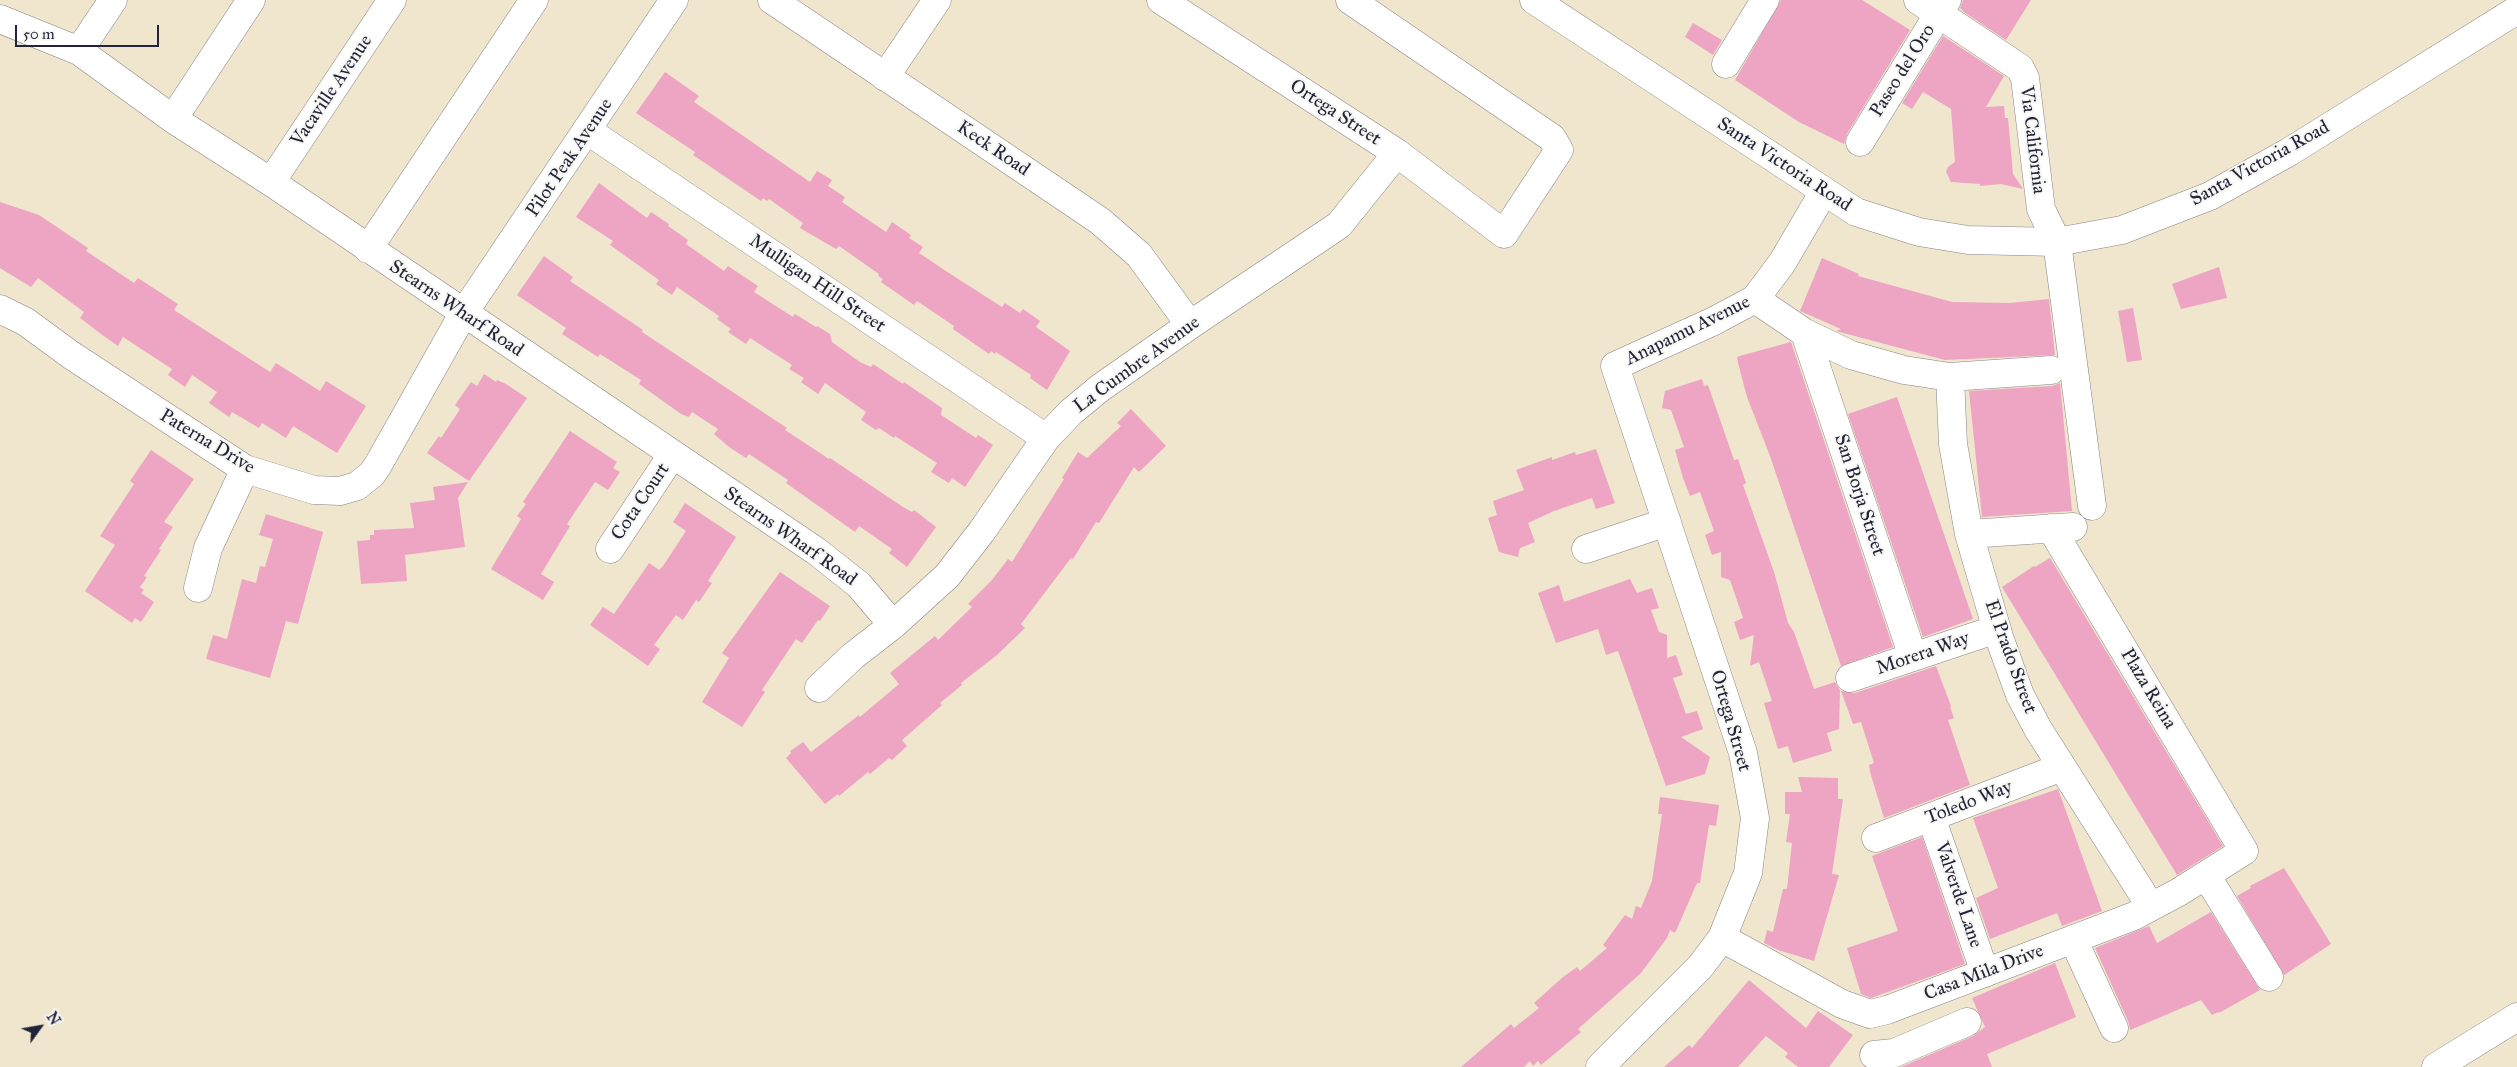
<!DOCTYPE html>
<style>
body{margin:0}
#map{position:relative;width:2517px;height:1067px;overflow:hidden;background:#f0e5cd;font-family:"IM FELL Great Primer",serif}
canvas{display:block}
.north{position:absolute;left:15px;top:1002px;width:50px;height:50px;-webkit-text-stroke:4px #f6f6f2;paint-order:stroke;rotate:58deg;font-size:14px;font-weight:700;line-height:20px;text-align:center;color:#22223b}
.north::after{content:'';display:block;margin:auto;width:18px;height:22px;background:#22223b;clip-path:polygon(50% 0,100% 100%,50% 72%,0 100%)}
.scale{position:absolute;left:15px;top:25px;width:144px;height:22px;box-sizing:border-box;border:2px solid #22223b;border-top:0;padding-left:6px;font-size:15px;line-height:18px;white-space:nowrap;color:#22223b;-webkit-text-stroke:4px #f6f6f2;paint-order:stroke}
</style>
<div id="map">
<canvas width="2517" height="1067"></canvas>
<div class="north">N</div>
<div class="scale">50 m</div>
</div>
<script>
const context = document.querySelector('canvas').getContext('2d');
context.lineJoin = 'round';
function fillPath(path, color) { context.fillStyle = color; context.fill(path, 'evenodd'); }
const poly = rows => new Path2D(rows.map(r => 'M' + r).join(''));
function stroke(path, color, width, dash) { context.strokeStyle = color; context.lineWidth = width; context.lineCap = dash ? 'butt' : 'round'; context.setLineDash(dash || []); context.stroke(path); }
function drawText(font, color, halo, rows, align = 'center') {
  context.font = font + ' "IM FELL Great Primer",serif'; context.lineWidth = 4; context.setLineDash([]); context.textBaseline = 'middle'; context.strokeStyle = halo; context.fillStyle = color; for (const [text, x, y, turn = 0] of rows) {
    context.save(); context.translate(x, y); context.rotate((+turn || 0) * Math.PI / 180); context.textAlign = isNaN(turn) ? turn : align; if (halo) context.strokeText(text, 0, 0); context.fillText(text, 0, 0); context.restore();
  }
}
const building = poly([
 [1781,0,1862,0,1910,30,1847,134,1844,144,1799,122,1735,80],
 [1963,0,2031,0,2006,40,1964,12,1960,8],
 [1693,23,1722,40,1713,55,1685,37],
 [1943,36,2004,76,1986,107,2004,106,2005,118,2008,118,2013,174,2023,189,2001,184,1980,186,1980,184,1951,182,1946,172,1948,167,1955,162,1951,109,1923,92,1912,109,1902,103],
 [665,72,699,96,694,102,810,182,817,171,832,180,828,186,845,197,842,202,886,232,892,222,911,235,909,238,923,247,919,253,952,275,1002,307,1005,303,1020,313,1023,309,1040,321,1036,327,1070,351,1047,390,1030,378,1031,375,996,352,995,354,991,351,989,354,953,329,954,326,917,301,914,305,881,282,883,279,878,276,879,274,839,246,836,249,800,228,803,223,769,199,767,201,763,198,761,201,693,155,695,152,636,113],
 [599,183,647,218,651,212,669,224,668,226,688,240,686,244,724,271,728,266,758,286,754,292,793,317,795,314,816,327,817,326,830,334,832,342,860,362,871,367,873,364,903,384,904,382,942,408,941,415,976,438,978,435,993,445,965,487,952,478,949,483,931,472,937,463,895,436,894,438,879,428,876,430,861,420,866,412,825,383,818,394,801,382,804,378,789,369,792,365,750,338,746,344,728,332,731,329,717,319,719,316,677,287,672,295,656,284,659,280,610,245,613,241,576,217],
 [0,202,39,215,88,248,86,251,134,283,138,278,178,304,174,310,270,372,276,363,320,391,326,381,366,406,337,453,293,426,286,438,262,423,259,428,232,412,229,417,209,403,217,392,192,375,185,387,168,375,172,369,123,337,118,346,101,334,80,318,84,312,38,278,31,287,0,268],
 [544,256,573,277,570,281,643,330,642,332,787,428,785,430,829,459,830,458,903,507,912,512,914,510,936,527,907,567,889,553,892,549,859,526,855,532,786,483,788,480,749,454,746,458,729,447,714,434,718,429,692,412,689,417,681,414,639,384,641,380,600,354,598,357,562,334,566,328,517,295],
 [1822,258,1859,274,1858,276,1952,302,2010,303,2049,299,2055,355,1945,360,1836,331,1841,329,1800,311],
 [2219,267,2227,298,2181,309,2172,284],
 [2133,308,2142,360,2127,362,2118,311],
 [1791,342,1893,647,1841,666,1770,456,1747,397,1738,363,1737,357,1743,355],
 [484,374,496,382,497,380,506,384,527,398,469,481,427,453,439,436,441,438,460,409,455,405,471,382,477,386],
 [1702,379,1704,386,1708,385,1734,460,1738,459,1746,483,1743,485,1774,572,1788,623,1794,632,1814,689,1835,682,1840,690,1839,729,1827,733,1832,751,1793,763,1788,746,1778,749,1764,703,1772,701,1759,662,1750,666,1754,635,1740,640,1734,622,1743,618,1730,580,1721,577,1721,552,1712,555,1705,535,1714,531,1700,492,1690,496,1683,478,1675,450,1684,447,1671,410,1662,408,1665,391],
 [2060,383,2072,511,1982,517,1969,391,2052,386],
 [1897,397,1973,619,1923,637,1848,414],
 [1131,409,1166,446,1139,472,1134,467,1099,523,1096,522,1073,559,1071,558,1021,624,1025,628,997,655,961,683,962,685,940,703,942,705,902,740,907,746,892,760,889,758,870,774,868,772,839,796,838,794,825,804,786,758,791,753,790,751,803,742,811,752,859,715,860,717,899,684,890,673,935,636,938,640,972,607,968,604,992,580,1008,559,1012,562,1064,479,1062,478,1078,452,1087,458,1121,426,1117,423],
 [570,431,617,462,613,468,620,472,608,490,595,482,567,524,570,526,541,574,554,582,543,600,491,569,521,519,517,516,526,504,523,502],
 [1596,449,1615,503,1596,509,1592,498,1554,511,1528,523,1535,542,1520,548,1518,557,1499,552,1488,518,1497,515,1493,501,1524,490,1516,470,1552,457,1552,460,1575,452,1576,455],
 [151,450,194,479,164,522,173,527,159,549,161,550,144,576,147,577,140,587,144,590,141,593,154,602,141,622,135,618,132,623,85,591,115,545,100,536,134,484,130,481],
 [468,482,458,498,465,547,405,555,407,581,361,584,357,541,370,540,370,535,374,535,374,530,414,528,410,503,435,500,433,487],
 [685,503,736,537,708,581,712,583,699,602,696,600,683,620,676,615,654,645,660,649,648,666,590,625,603,607,614,614,649,563,659,570,663,566,686,531,673,522],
 [266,514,323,532,298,624,286,621,270,678,206,659,213,635,227,639,242,579,256,583,260,566,265,567,273,539,259,535],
 [2050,558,2223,846,2177,875,2002,587,2034,566,2035,567],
 [780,572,830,606,820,621,818,620,802,643,796,639,762,690,765,692,742,727,702,702,729,658,722,653],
 [1630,579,1637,593,1652,588,1659,608,1651,610,1659,632,1667,635,1667,658,1676,655,1683,675,1673,678,1686,714,1697,711,1703,729,1681,737,1710,757,1705,774,1666,786,1618,651,1606,655,1598,629,1556,643,1538,593,1559,585,1564,602],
 [1936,666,1951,706,1950,707,1954,718,1948,720,1970,785,1884,818,1870,772,1869,765,1874,763,1861,722,1853,724,1841,691,1855,693],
 [1798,777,1838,778,1838,799,1843,799,1832,874,1839,875,1814,961,1778,950,1764,943,1767,930,1773,932,1783,889,1787,889,1792,843,1786,842,1790,814,1785,814,1785,792,1802,792],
 [2058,789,2102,911,2062,926,2057,913,1990,939,1976,898,1998,888,1973,818],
 [1660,797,1719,805,1716,826,1709,825,1700,883,1697,883,1675,933,1670,930,1667,938,1641,973,1578,1029,1581,1032,1541,1065,1538,1061,1533,1066,1530,1061,1524,1067,1461,1067,1511,1024,1514,1028,1539,1008,1534,1003,1563,977,1577,967,1580,971,1607,948,1603,945,1625,915,1632,919,1636,906,1641,908,1652,881,1662,814,1658,814],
 [1922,837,1965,964,1871,998,1861,994,1847,948,1898,931,1872,856],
 [2284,868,2331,944,2284,975,2237,896,2251,888,2250,886],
 [2211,912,2260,990,2219,1013,2218,1012,2212,1015,2201,1000,2130,1030,2128,1021,2095,948,2149,926,2157,943],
 [2055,963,2076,1017,1987,1054,1992,1067,1901,1067,1973,1036,1985,1027,1972,998],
 [1749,980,1806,1028,1818,1011,1853,1035,1829,1067,1798,1067,1785,1057,1788,1053,1766,1036,1738,1067,1664,1067,1689,1045,1692,1048]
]);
const minor = poly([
 [772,0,1100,221,1139,255,1190,325],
 [1161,0,1397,153,1504,234,1559,150,1552,138,1350,0],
 [1534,0,1856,212,1919,232,1968,240,2057,242,2122,230,2210,196,2289,152,2517,10],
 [1918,0,2020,68,2025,78,2041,209,2057,242,2092,506],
 [0,19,79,51,173,119,271,182,816,551,859,585,893,625],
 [79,51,113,0],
 [1726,64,1765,0],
 [885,77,937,0],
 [173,119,251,0],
 [588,131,1046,438],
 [1860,142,1947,0],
 [271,182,392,0],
 [368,249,534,0],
 [1755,299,1805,333,1851,355,1904,370,1950,377,2051,370],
 [0,309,26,322,71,355,245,469,314,490,340,491,357,486,372,474,378,465,463,314,674,0],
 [1805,333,1913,657],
 [1950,377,1953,444,1969,534,1999,637,2020,695,2038,729,2151,907],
 [1969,534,2073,527],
 [610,549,672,455],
 [1586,549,1667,522],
 [198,588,208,548,245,469],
 [1850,678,1997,629],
 [819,688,853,656,893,625,947,576,982,531,1046,438,1071,412,1100,388,1190,325,1339,225,1397,153],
 [1931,817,1985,973],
 [1876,838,2062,767],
 [2206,875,2269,977],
 [1722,938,1842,1004,1870,1014,1887,1010,2134,916,2179,892,2244,851,2051,528],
 [2073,939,2114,1028],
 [1874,1055,1894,1053,1967,1022],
 [1600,1067,1700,967,1722,938,1748,873,1755,818,1743,753,1615,366,1714,321,1755,299,1782,263,1823,193]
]);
const major = poly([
 [2436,1067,2517,1017]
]);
const streetNames = [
 ["Paseo del Oro",1903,71,-58],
 ["Vacaville Avenue",332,91,-56],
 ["Ortega Street",1335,113,33],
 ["Via California",2032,140,83],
 ["Keck Road",993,149,34],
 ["Pilot Peak Avenue",570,158,-56],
 ["Santa Victoria Road",2260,164,-29],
 ["Santa Victoria Road",1784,165,33],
 ["Mulligan Hill Street",817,284,34],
 ["Stearns Wharf Road",456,309,34],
 ["Anapamu Avenue",1688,331,-26],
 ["La Cumbre Avenue",1137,365,-36],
 ["Paterna Drive",207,442,31],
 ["San Borja Street",1859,495,72],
 ["Cota Court",641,502,-56],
 ["Stearns Wharf Road",790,537,35],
 ["Morera Way",1923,654,-19],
 ["El Prado Street",2010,657,70],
 ["Plaza Reina",2148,689,59],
 ["Ortega Street",1730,721,74],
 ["Toledo Way",1969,803,-21],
 ["Valverde Lane",1958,895,71],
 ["Casa Mila Drive",1984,973,-21]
];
fillPath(building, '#eda5c3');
stroke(minor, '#898484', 29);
stroke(major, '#898484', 29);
stroke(minor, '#fff', 28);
stroke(major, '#fff', 28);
drawText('19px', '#22223b', '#f6f6f2', streetNames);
</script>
